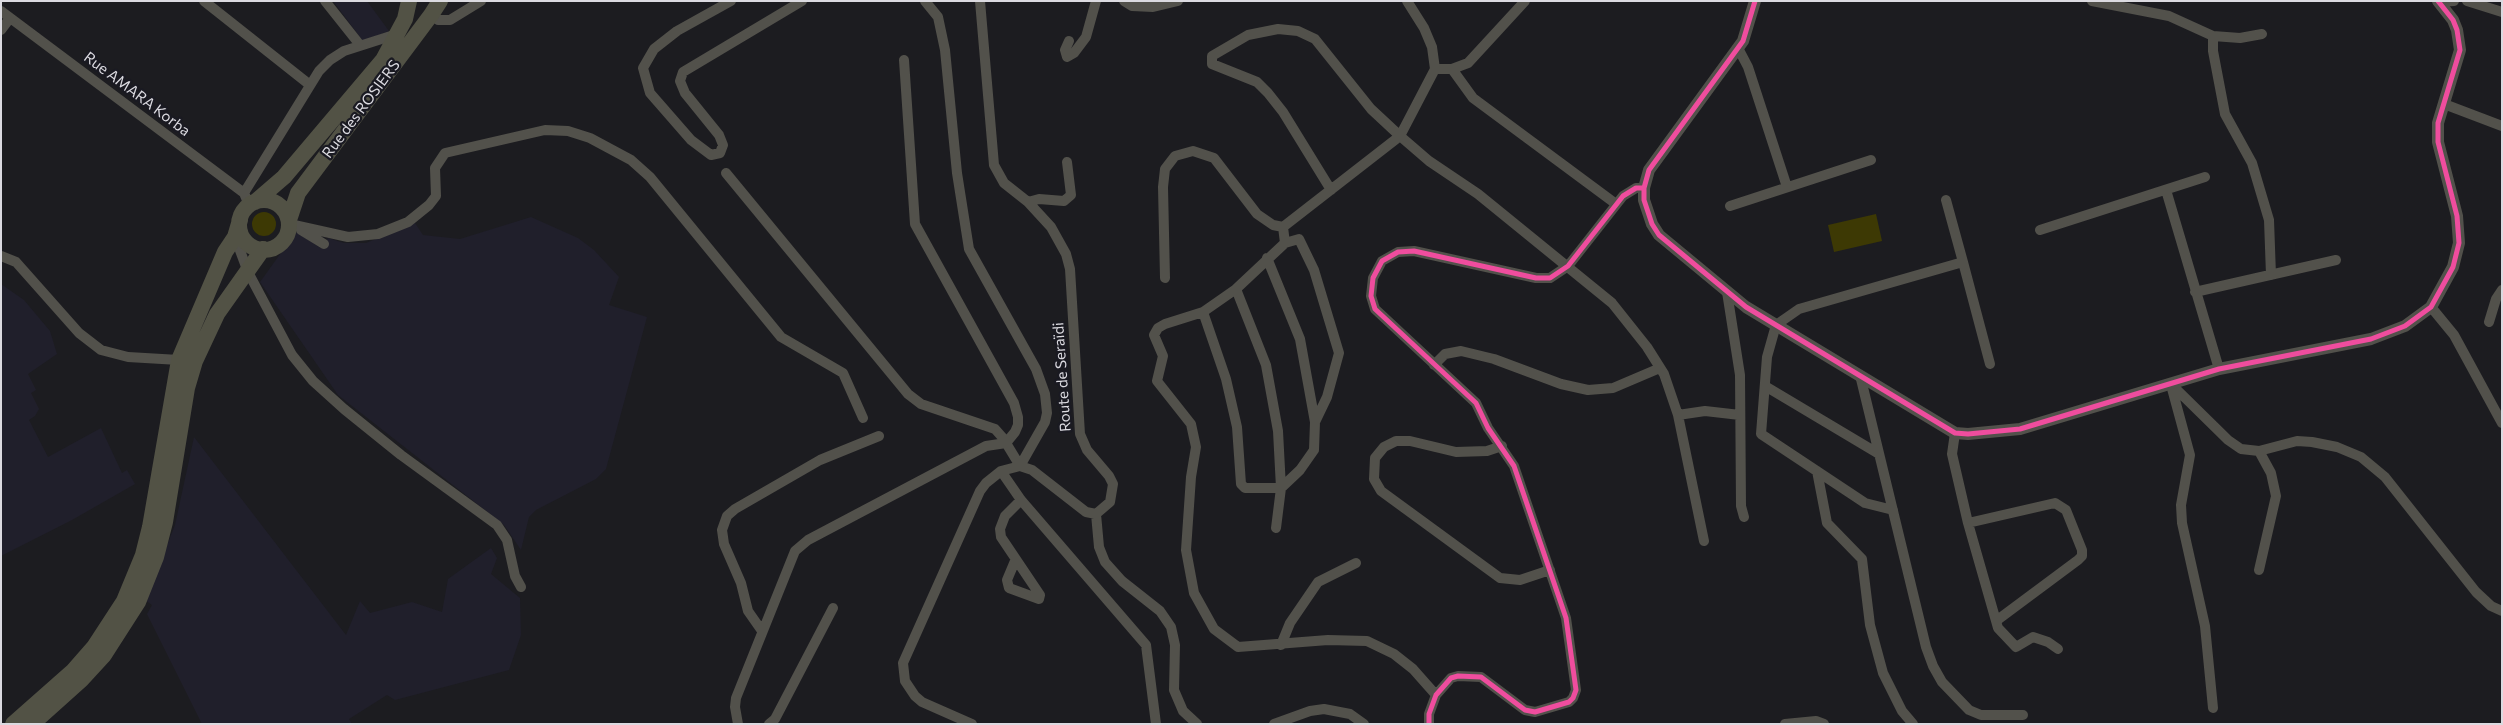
<!DOCTYPE html>
<meta charset="utf-8">
<style>
body{margin:0}
#map{position:relative;width:2503px;height:725px;overflow:hidden;background:#1c1c20;font-family:Commissioner,sans-serif}
canvas{display:block}
.frame{position:absolute;inset:0;border:2px solid #dbdae0;pointer-events:none}
</style>
<div id="map">
<canvas width="2503" height="725"></canvas>
<div class="frame"></div>
</div>
<script>
const context = document.querySelector('canvas').getContext('2d');
context.lineJoin = 'round';
function fillPath(path, color) { context.fillStyle = color; context.fill(path, 'evenodd'); }
const poly = rows => new Path2D(rows.map(r => 'M' + r).join(''));
function stroke(path, color, width, dash) { context.strokeStyle = color; context.lineWidth = width; context.lineCap = dash ? 'butt' : 'round'; context.setLineDash(dash || []); context.stroke(path); }
function drawText(font, color, halo, rows, align = 'center') {
  context.font = font + ' Commissioner,sans-serif'; context.lineWidth = 4.5; context.setLineDash([]); context.textBaseline = 'middle'; context.strokeStyle = halo; context.fillStyle = color; for (const [text, x, y, turn = 0] of rows) {
    context.save(); context.translate(x, y); context.rotate((+turn || 0) * Math.PI / 180); context.textAlign = isNaN(turn) ? turn : align; if (halo) context.strokeText(text, 0, 0); context.fillText(text, 0, 0); context.restore();
  }
}
const built = poly([
 [333,1,367,1,389,31,363,41],
 [531,217,578,238,594,250,619,277,609,305,647,317,606,469,596,479,536,510,529,517,521,550,504,525,338,395,260,282,296,232,321,248,328,238,344,243,366,243,415,223,423,235,460,239],
 [1,284,24,300,50,331,57,354,28,374,36,390,31,393,39,409,35,416,29,420,48,457,101,428,122,473,127,470,135,484,72,520,1,556],
 [194,437,346,635,360,601,370,613,412,602,442,612,448,579,491,548,497,558,491,574,520,598,521,635,509,670,395,700,387,695,349,719,352,724,202,724,147,614,152,605,145,600,175,525]
]);
const green = poly([
 '252 224a12 12 0 1 1 24 0a12 12 0 1 1-24 0Z',
 [1876,214,1882,241,1834,252,1828,225]
]);
const minor = poly([
 [204,1,310,85],
 [325,1,360,45],
 [731,1,677,31,654,49,643,68,650,93,691,140,711,155,720,153,723,145,719,135,685,93,680,81,683,72,802,1],
 [1124,1,1132,6,1153,7,1178,1],
 [2092,1,2169,16,2213,36,2240,38,2262,34],
 [2467,1,2502,12],
 [2439,2,2454,1],
 [1,11,244,193,249,205],
 [431,15,438,20,450,20,481,1],
 [1,30,10,18],
 [2213,36,2213,51,2225,114,2252,163,2269,220,2271,275],
 [1069,41,1065,50,1067,57,1074,53,1086,37,1096,1],
 [1738,48,1748,67,1787,187],
 [1435,69,1452,69,1468,63,1525,1],
 [1452,69,1473,98,1616,204],
 [2444,104,2502,126],
 [726,173,908,394,921,404,995,429,1003,438,1020,466,1045,422,1047,413,1045,394,1036,369,969,249,957,173,945,50,938,17,925,1],
 [1331,190,1283,112,1268,93,1257,82,1212,64,1212,56,1248,35,1278,29,1298,31,1315,39,1371,109,1400,136,1429,161,1478,194,1612,303,1647,347,1664,374,1678,415,1704,541],
 [2166,190,2219,369],
 [244,193,319,71,330,60,344,51,397,34],
 [1946,200,1963,262],
 [1028,202,1039,199,1064,201,1071,195,1067,162],
 [1730,206,1871,160],
 [294,225,348,237,378,234,408,222,429,205,436,196,435,168,445,153,545,130,568,131,590,138,631,160,650,177,781,337,843,373,863,418],
 [1283,227,1285,243,1236,289,1203,312,1165,324,1158,328,1154,335,1163,356,1157,381,1191,424,1196,447,1191,477,1186,550,1194,593,1214,629,1238,647,1328,640,1367,641,1394,654,1413,669,1436,695],
 [301,230,324,244],
 [2040,230,2205,177],
 [235,237,248,272,292,355,313,381,344,409,401,455,497,525,507,540,515,576,521,587],
 [1285,243,1299,239,1314,270,1339,353,1327,397,1315,422],
 [1,256,16,262,79,333,101,350,128,357,179,360],
 [1267,258,1300,339,1315,422,1314,450,1300,470,1281,488,1276,528],
 [1165,278,1163,187,1165,169,1175,156,1193,151,1214,158,1257,214,1273,225,1283,227,1400,136,1435,69,1432,47,1424,28,1407,1],
 [1727,292,1740,375,1741,506,1744,517],
 [2195,292,2336,260],
 [2431,307,2454,335,2502,423],
 [1203,312,1226,379,1237,427,1241,484,1245,488,1281,488,1278,431,1266,365,1236,289],
 [2489,322,2496,299,2502,290],
 [1434,365,1445,354,1461,351,1494,359,1561,384,1588,390,1613,388,1660,368],
 [1860,375,1926,647,1933,666,1942,682,1969,710,1981,715,2023,715],
 [2171,384,2228,440,2241,449,2259,451,2297,441,2312,442,2337,447,2361,457,2385,477,2476,592,2491,606,2502,611],
 [2171,385,2190,455,2181,505,2182,523,2205,626,2213,708],
 [1765,386,1879,454],
 [1678,415,1705,411,1740,415],
 [1955,433,1952,454,1968,523,1998,628,2016,647,2033,637,2048,642,2058,649],
 [1502,446,1487,451,1456,452,1410,441,1396,441,1384,447,1375,458,1374,479,1381,491,1500,578,1520,580,1550,570],
 [2259,451,2271,473,2276,496,2259,570],
 [1001,471,1021,500,1146,645,1156,724],
 [1817,471,1827,523,1862,559,1870,625,1883,673,1902,711,1913,724],
 [1893,510,1865,503,1761,434,1767,357,1776,325,1799,309,1963,262,1990,364],
 [1096,514,1099,547,1105,562,1122,581,1160,611,1171,627,1175,645,1174,690,1183,711,1197,724],
 [1968,523,2055,503,2066,510,2082,550,2082,556,2078,560,1996,621],
 [1015,561,1007,580,1009,588,1039,599,1040,595,1001,537,1000,529,1005,516,1021,500],
 [762,631,748,611,741,583,724,544,722,530,727,516,735,509,820,460,879,436],
 [1281,645,1290,623,1318,582,1356,563],
 [738,724,735,707,736,698,795,551,808,540,986,446,1006,443,1015,432,1018,425,1018,417,1014,403,915,224,904,60],
 [769,724,775,719,833,608],
 [972,724,922,702,915,696,905,681,903,663,980,491,986,483,1001,471,1020,466,1032,470,1086,512,1096,514,1110,502,1113,484,1109,476,1087,450,1080,434,1070,269,1066,254,1051,227,1028,202,1004,183,994,165,980,1],
 [1274,724,1310,711,1324,709,1350,714,1364,724],
 [1429,724,1429,714,1436,695,1451,678,1458,676,1481,677,1525,710,1535,712,1569,702,1573,698,1576,690,1566,618,1514,466,1488,428,1476,403,1375,309,1371,296,1373,278,1382,261,1398,252,1414,251,1536,278,1550,278,1568,266,1623,196,1636,188,1644,188],
 [1785,724,1816,721,1824,724]
]);
const tertiary = poly([
 [1755,1,1743,41,1649,170,1644,188,1644,200,1652,224,1659,235,1746,307,1955,433,1968,434,2020,429,2219,369,2371,339,2405,326,2431,307,2453,267,2459,243,2457,216,2438,142,2438,123,2460,50,2457,30,2453,20,2438,1]
]);
const primary = poly([
 '239 225a25 25 0 1 1 50 0a25 25 0 1 1-50 0Z',
 [255,202,284,177,383,60,405,19,409,1],
 [289,220,298,193,431,15,440,1],
 [13,724,73,671,94,647,124,601,143,555,150,527,179,360,225,252,235,237,240,220],
 [32,724,81,680,104,655,138,602,156,557,165,522,187,388,195,361,217,314,263,249]
]);
const cycleway = poly([
 [1755,1,1743,41,1649,170,1644,188,1644,200,1652,224,1659,235,1746,307,1955,433,1968,434,2020,429,2219,369,2371,339,2405,326,2431,307,2453,267,2459,243,2457,216,2438,142,2438,123,2460,50,2457,30,2453,20,2438,1],
 [1429,724,1429,714,1436,695,1451,678,1458,676,1481,677,1525,710,1535,712,1569,702,1573,698,1576,690,1566,618,1514,466,1488,428,1476,403,1375,309,1371,296,1373,278,1382,261,1398,252,1414,251,1536,278,1550,278,1568,266,1623,196,1636,188,1644,188]
]);
const streetNames = [
 ["Rue AMARA Korba",137,94,37],
 ["Rue des ROSIERS",361,109,-53],
 ["Route de Seraïdi",1062,377,-94]
];
fillPath(built, '#201f2b');
fillPath(green, '#3d3904');
stroke(minor, '#52514b', 10);
stroke(tertiary, '#52514b', 12);
stroke(primary, '#525245', 16);
stroke(cycleway, '#ef4d9e', 5);
drawText('15px', '#dbdae0', '#1a1a22', streetNames);
</script>
